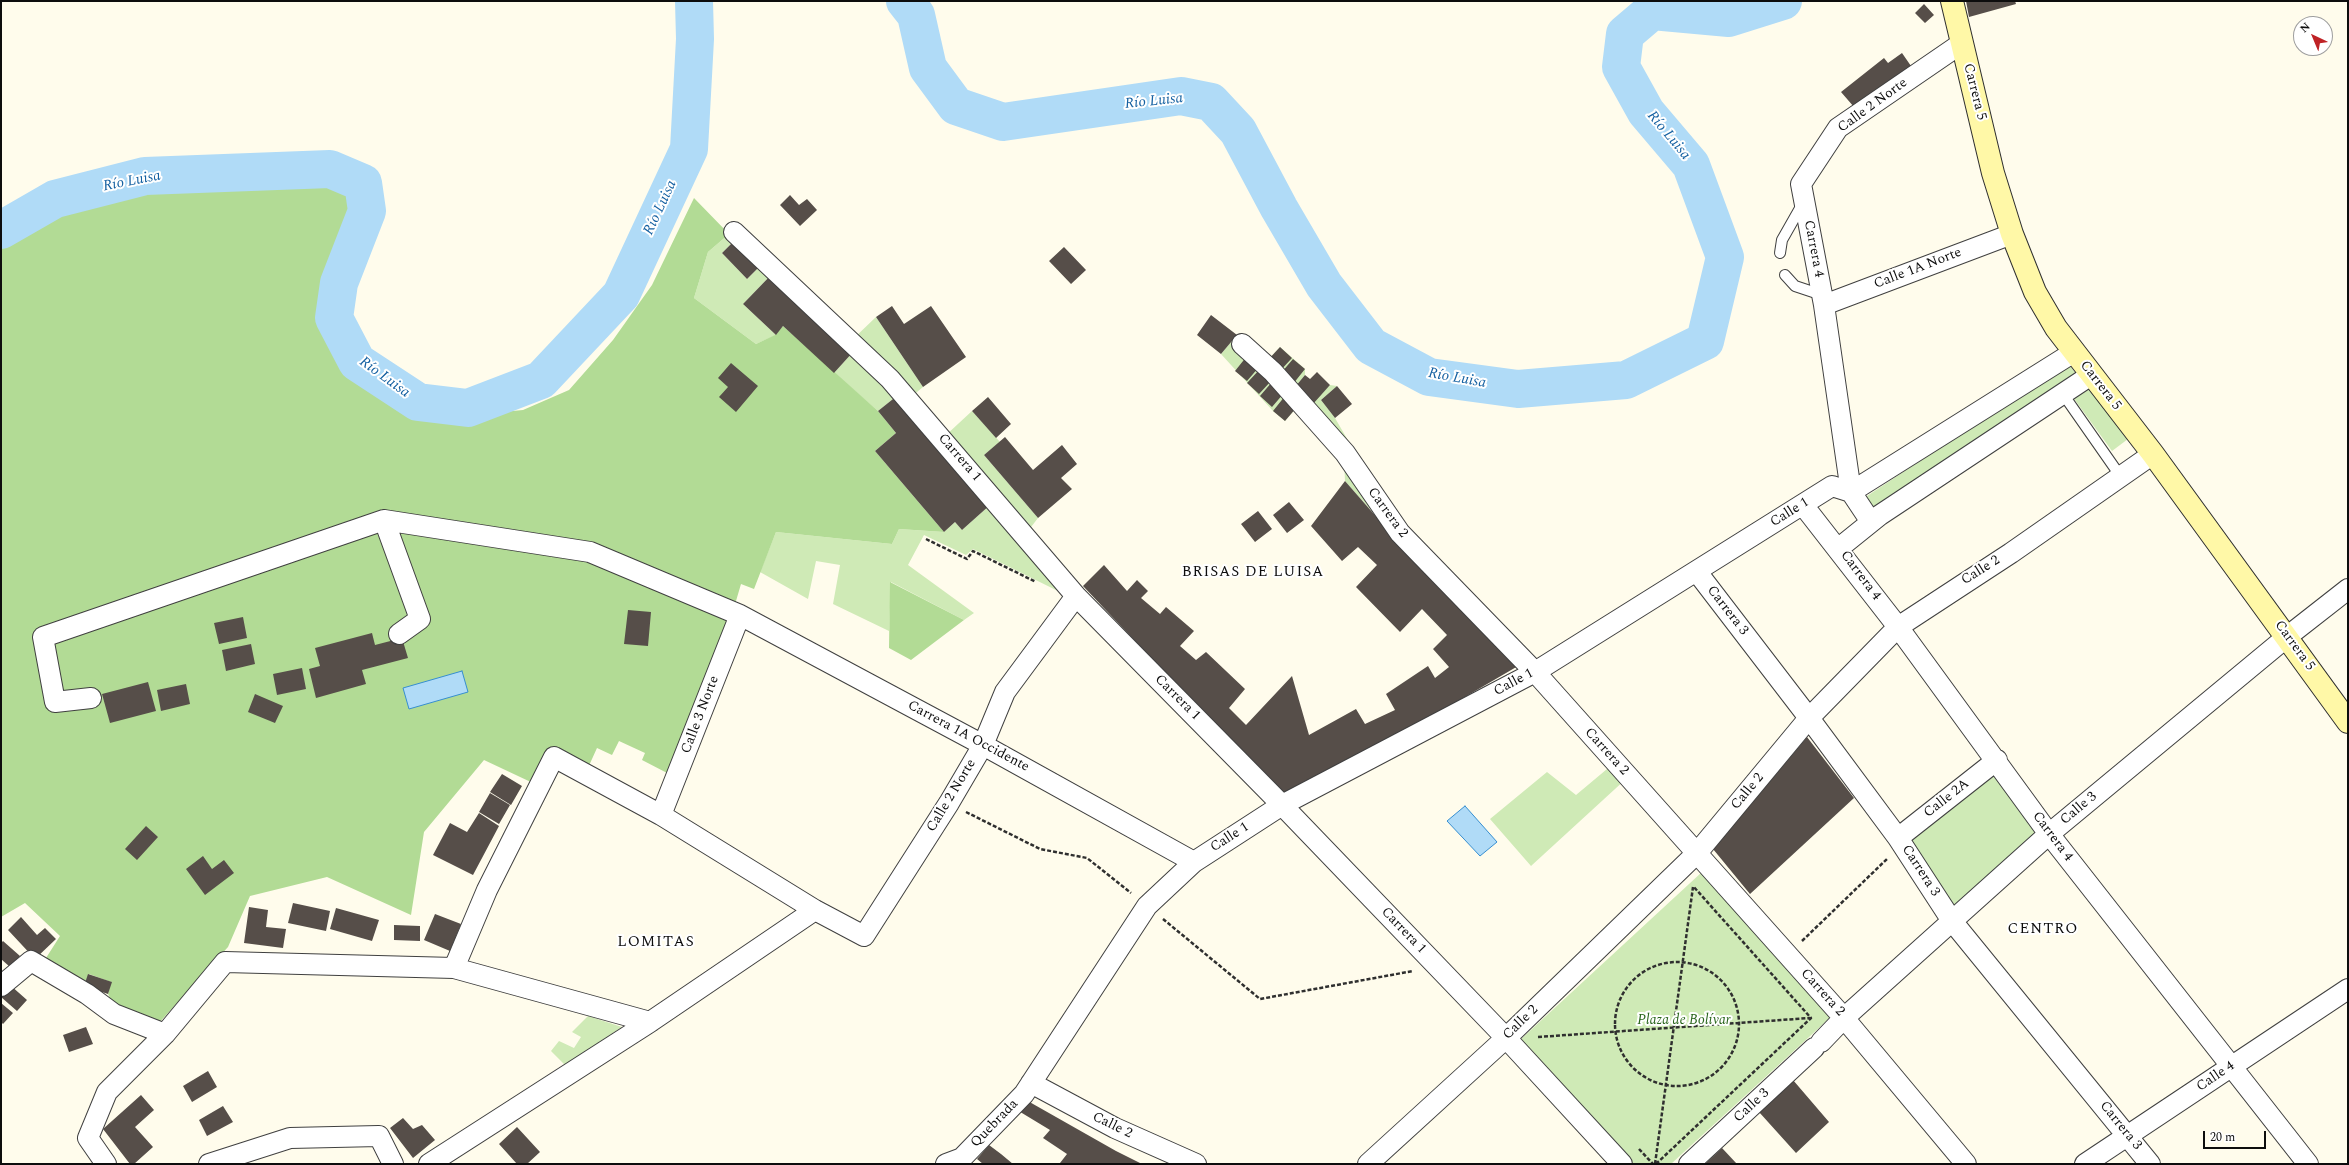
<!DOCTYPE html>
<meta charset="utf-8">
<style>
body{margin:0}
#map{position:relative;width:2349px;height:1165px;overflow:hidden;background:#fffcec;font-family:Spectral,serif}
canvas{display:block}
.frame{position:absolute;inset:0;border:2px solid #0d0d0d;pointer-events:none}
.north{position:absolute;left:2293px;top:16px;width:40px;height:40px;box-sizing:border-box;background:#fff;border:1px solid #9e9e9e;border-radius:50%;rotate:316deg;font-size:11px;font-weight:700;line-height:16px;text-align:center;color:#0d0d0d}
.north::after{content:'';display:block;margin:auto;width:14px;height:18px;background:#bf2225;clip-path:polygon(50% 0,100% 100%,50% 72%,0 100%)}
.scale{position:absolute;left:2203px;top:1131px;width:63px;height:18px;box-sizing:border-box;border:2px solid #0d0d0d;border-top:0;padding-left:5px;font-size:12px;line-height:14px;white-space:nowrap;color:#0d0d0d;-webkit-text-stroke:3px #fff;paint-order:stroke}
</style>
<div id="map">
<canvas width="2349" height="1165"></canvas>
<div class="frame"></div>
<div class="north">N</div>
<div class="scale">20 m</div>
</div>
<script>
const context = document.querySelector('canvas').getContext('2d');
context.lineJoin = 'round';
function fillPath(path, color) { context.fillStyle = color; context.fill(path, 'evenodd'); }
const poly = rows => new Path2D(rows.map(r => 'M' + r).join(''));
function stroke(path, color, width, dash) { context.strokeStyle = color; context.lineWidth = width; context.lineCap = dash ? 'butt' : 'round'; context.setLineDash(dash || []); context.stroke(path); }
function drawText(font, color, halo, rows, align = 'center') {
  context.font = font + ' Spectral,serif'; context.lineWidth = 4; context.setLineDash([]); context.textBaseline = 'middle'; context.strokeStyle = halo; context.fillStyle = color; for (const [text, x, y, turn = 0] of rows) {
    context.save(); context.translate(x, y); context.rotate((+turn || 0) * Math.PI / 180); context.textAlign = isNaN(turn) ? turn : align; if (halo) context.strokeText(text, 0, 0); context.fillText(text, 0, 0); context.restore();
  }
}
const green = poly([
 [729,234,736,239,722,253,747,279,761,265,771,275,743,304,776,335,756,344,694,298,708,252],
 [876,317,923,387,911,397,852,340],
 [1237,335,1267,361,1280,347,1305,369,1305,375,1295,387,1312,403,1330,385,1337,386,1321,400,1335,418,1353,449,1297,407,1285,421,1273,411,1221,354],
 [853,352,898,395,878,411,834,373],
 [2068,363,2076,374,1871,509,1864,498],
 [2088,385,2128,439,2112,451,2072,396],
 [972,411,1000,442,984,455,1038,518,1028,531,945,436],
 [1344,458,1397,540,1345,481],
 [990,505,1062,593,973,549,966,555,924,535,908,565,974,613,964,620,891,582,889,631,833,604,840,565,816,561,808,599,760,572,776,532,892,544,899,529,944,532,955,522,962,530],
 [1613,764,1627,778,1531,866,1490,819,1547,772,1576,795],
 [1995,769,2040,833,1956,911,1905,839],
 [1702,872,1834,1014,1671,1164,1634,1164,1520,1040],
 [588,1016,622,1027,565,1065,551,1051,559,1041,574,1048,581,1037,572,1032]
]);
const forest = poly([
 [331,173,356,188,360,211,335,283,331,321,352,367,413,408,470,415,523,410,569,390,613,340,652,285,694,198,729,234,708,252,694,298,756,344,775,335,783,326,878,411,896,433,875,451,944,532,899,529,892,544,776,532,754,589,741,584,736,601,735,617,669,774,642,760,645,753,619,741,612,755,597,748,587,770,553,752,535,784,484,760,424,832,411,915,327,877,250,896,228,947,157,1025,116,1011,108,994,111,982,89,974,84,986,46,958,60,936,25,903,1,917,1,242,56,208,79,203,145,181],
 [890,582,964,620,911,660,889,648]
]);
const water = poly([
 [462,671,468,692,409,709,403,688,462,671],
 [1465,806,1497,842,1480,856,1447,821,1465,806]
]);
const river = poly([
 [905,1,916,15,928,68,956,106,1003,122,1181,96,1211,102,1238,131,1279,208,1324,285,1371,346,1429,377,1518,389,1626,380,1705,341,1725,257,1691,165,1646,112,1621,67,1625,34,1652,11,1729,18,1783,1],
 [1,230,55,199,145,176,330,169,363,183,367,211,339,283,334,318,357,362,418,402,468,408,541,380,621,295,689,149,695,39,694,1]
]);
const building = poly([
 [1966,1,2015,1,2016,4,1969,17],
 [1924,4,1934,15,1925,23,1915,13],
 [1902,53,1911,66,1854,107,1841,92,1884,58,1888,63],
 [790,195,799,205,807,199,817,210,800,226,780,205],
 [736,239,761,265,747,279,722,253],
 [1064,247,1086,270,1071,284,1049,261],
 [771,275,853,352,834,373,783,326,776,335,743,304],
 [892,306,904,324,931,306,966,357,923,387,876,317],
 [1211,315,1237,335,1221,354,1197,335],
 [1280,347,1292,358,1279,372,1267,361],
 [1247,356,1259,367,1247,381,1235,371],
 [1293,359,1305,369,1293,384,1281,373],
 [731,363,758,386,736,412,719,397,728,387,718,378],
 [1260,369,1272,380,1259,394,1247,383],
 [1317,372,1330,385,1313,404,1295,387,1305,375,1310,379],
 [1272,382,1284,393,1272,407,1260,396],
 [1337,386,1352,404,1335,418,1321,400],
 [898,395,990,505,962,530,955,522,944,532,875,451,896,433,878,411],
 [1285,396,1297,407,1285,421,1273,411],
 [988,397,1011,424,996,438,972,411],
 [1005,437,1033,470,1062,445,1077,464,1061,478,1072,489,1038,518,984,455],
 [1345,481,1394,537,1518,666,1405,732,1281,795,1083,586,1104,565,1127,591,1137,580,1148,591,1141,598,1160,614,1166,607,1194,631,1180,646,1196,660,1206,652,1245,689,1229,708,1246,725,1292,676,1309,735,1356,709,1365,724,1395,710,1386,694,1428,666,1435,678,1449,667,1433,649,1447,635,1422,609,1400,632,1356,587,1377,565,1358,547,1342,561,1311,526],
 [1289,502,1304,520,1287,533,1273,515],
 [1258,511,1272,529,1255,542,1241,524],
 [628,610,651,612,648,646,624,644],
 [243,617,247,638,219,644,214,623],
 [372,633,375,645,402,638,408,658,362,670,366,684,316,698,309,669,320,666,315,648],
 [251,644,255,664,226,671,222,650],
 [302,668,306,689,277,695,273,674],
 [148,682,156,711,110,723,102,694],
 [186,684,190,704,161,711,157,690],
 [255,694,283,706,275,723,248,712],
 [1807,737,1854,798,1750,894,1713,849],
 [502,774,522,786,511,805,490,792],
 [490,793,510,805,499,824,479,812],
 [479,813,499,826,473,875,433,855,450,823,467,832],
 [146,826,158,837,137,860,125,849],
 [203,856,212,869,224,860,234,873,205,895,186,869],
 [293,903,330,911,326,931,288,923],
 [249,907,268,910,266,927,286,929,283,948,244,943],
 [336,908,379,920,372,941,330,929],
 [435,914,461,924,450,951,424,940],
 [21,917,37,935,45,928,56,939,35,959,8,930],
 [394,925,420,926,420,941,394,940],
 [3,941,20,956,10,967,1,959,1,943],
 [88,974,112,982,108,994,84,986],
 [10,985,27,1000,17,1011,1,997],
 [1,1003,13,1013,3,1024,1,1022],
 [86,1027,93,1044,69,1052,63,1035],
 [208,1071,217,1087,192,1102,183,1086],
 [1793,1080,1829,1122,1796,1153,1759,1112],
 [141,1095,154,1110,135,1127,153,1147,134,1164,130,1164,103,1129],
 [1026,1100,1116,1151,1142,1164,1062,1164,1060,1163,1067,1154,1043,1138,1050,1130,1017,1110],
 [223,1106,233,1122,207,1136,199,1120],
 [403,1118,413,1129,422,1125,435,1140,413,1158,390,1128],
 [517,1127,540,1152,527,1164,517,1164,499,1144],
 [989,1145,1001,1154,1013,1164,983,1164,977,1159],
 [1722,1148,1737,1164,1705,1164]
]);
const path = poly([
 [926,539,967,559,973,551,1036,582],
 [966,812,1040,849,1087,858,1131,893],
 [1163,919,1260,999,1413,971],
 [1802,941,1888,858],
 '1615 1024a62 62 0 1 1 124 0a62 62 0 1 1-124 0Z',
 [1538,1037,1810,1018],
 [1639,1149,1653,1164],
 [1655,1164,1693,887],
 [1656,1164,1811,1018,1693,886]
]);
const service = poly([
 [1780,253,1782,240,1803,203],
 [1785,275,1795,286,1822,295],
 [2063,394,2121,477]
]);
const minor = poly([
 [734,232,890,379,1076,596,1282,805,1506,1038,1622,1164],
 [1824,305,2012,234],
 [1242,344,1273,372,1345,453,1400,533,1535,672,1844,1018,1966,1164],
 [1803,505,1898,627,2049,834,2308,1164],
 [384,520,420,619,399,634],
 [1871,522,1851,492,1824,305,1801,184,1838,128,1962,43],
 [1839,548,1880,515,2091,375],
 [1697,572,1809,718,1898,838,1952,921,2150,1164],
 [91,698,55,702,43,637,384,520,590,552,740,615,983,745,1194,862],
 [661,815,740,615],
 [1898,838,1997,760],
 [1,986,31,961,87,994,114,1014,165,1034],
 [650,1022,454,968,487,890,554,757,661,815,815,910,864,936,949,803,983,745,1005,692,1076,596],
 [1821,1042,1844,1018,2049,834,2288,636,2348,589],
 [1031,1083,1115,1128,1196,1164],
 [106,1164,88,1138,107,1092,165,1034,225,962,454,968],
 [209,1164,290,1138,379,1136,393,1164],
 [429,1164,650,1022,815,910],
 [946,1164,962,1158,1024,1094,1147,906,1194,862,1282,805,1535,672,1832,486,1851,492,2074,352],
 [1368,1164,1506,1038,1697,853,1809,718,1898,627,2011,553,2153,454],
 [1689,1164,1814,1048],
 [2085,1164,2348,989]
]);
const secondary = poly([
 [1952,1,1993,173,2012,234,2035,292,2056,328,2153,454,2348,722]
]);
const streetNames = [
 ["Carrera 5",1974,92,76],
 ["Calle 2 Norte",1873,106,-36],
 ["Carrera 4",1813,249,79],
 ["Calle 1A Norte",1918,269,-21],
 ["Carrera 5",2100,386,52],
 ["Carrera 1",959,458,49],
 ["Carrera 2",1387,513,54],
 ["Calle 1",1790,513,-32],
 ["Calle 2",1981,571,-32],
 ["Carrera 4",1860,576,53],
 ["Carrera 3",1727,611,52],
 ["Carrera 5",2294,646,54],
 ["Calle 1",1514,683,-28],
 ["Carrera 1",1177,698,45],
 ["Calle 3 Norte",701,715,-69],
 ["Carrera 1A Occidente",968,737,28],
 ["Carrera 2",1606,752,48],
 ["Calle 2",1748,792,-50],
 ["Calle 2 Norte",952,796,-59],
 ["Calle 2A",1947,799,-38],
 ["Calle 3",2079,809,-40],
 ["Carrera 4",2052,837,53],
 ["Calle 1",1230,838,-33],
 ["Carrera 3",1920,871,57],
 ["Carrera 1",1403,931,46],
 ["Carrera 2",1822,993,48],
 ["Calle 2",1521,1023,-44],
 ["Calle 4",2216,1077,-34],
 ["Calle 3",1752,1106,-43],
 ["Quebrada",995,1124,-46],
 ["Calle 2",1112,1126,26],
 ["Carrera 3",2120,1126,51]
];
const parkNames = [
 ["Plaza de Bolívar",1684,1021]
];
const waterNames = [
 ["Río Luisa",1154,102,-6],
 ["Río Luisa",1668,136,50],
 ["Río Luisa",132,182,-11],
 ["Río Luisa",661,208,-65],
 ["Río Luisa",384,378,36],
 ["Río Luisa",1457,379,10]
];
const neighbourhoodNames = [
 ["BRISAS DE LUISA",1253,573],
 ["CENTRO",2043,930],
 ["LOMITAS",656,943]
];
fillPath(green, '#cfeab6');
fillPath(forest, '#b2db95');
fillPath(water, '#b0dbf7');
stroke(water, '#368ed0', 1);
stroke(river, '#b0dbf7', 38);
fillPath(building, '#564e49');
stroke(service, '#404040', 12);
stroke(minor, '#404040', 22);
stroke(secondary, '#2f2f2f', 24);
stroke(path, '#2f2f2f', 2.5, [4, 2]);
stroke(service, '#fff', 10);
stroke(minor, '#fff', 20);
stroke(secondary, '#fff8a7', 22);
drawText('14px', '#0d0d0d', '#fff', streetNames);
drawText('italic 14px', '#29661c', '#fff', parkNames);
drawText('italic 15px', '#1460a1', '#fff', waterNames);
context.letterSpacing = '1px';
drawText('15px', '#0d0d0d', '#fff', neighbourhoodNames);
context.letterSpacing = '0px';
</script>
